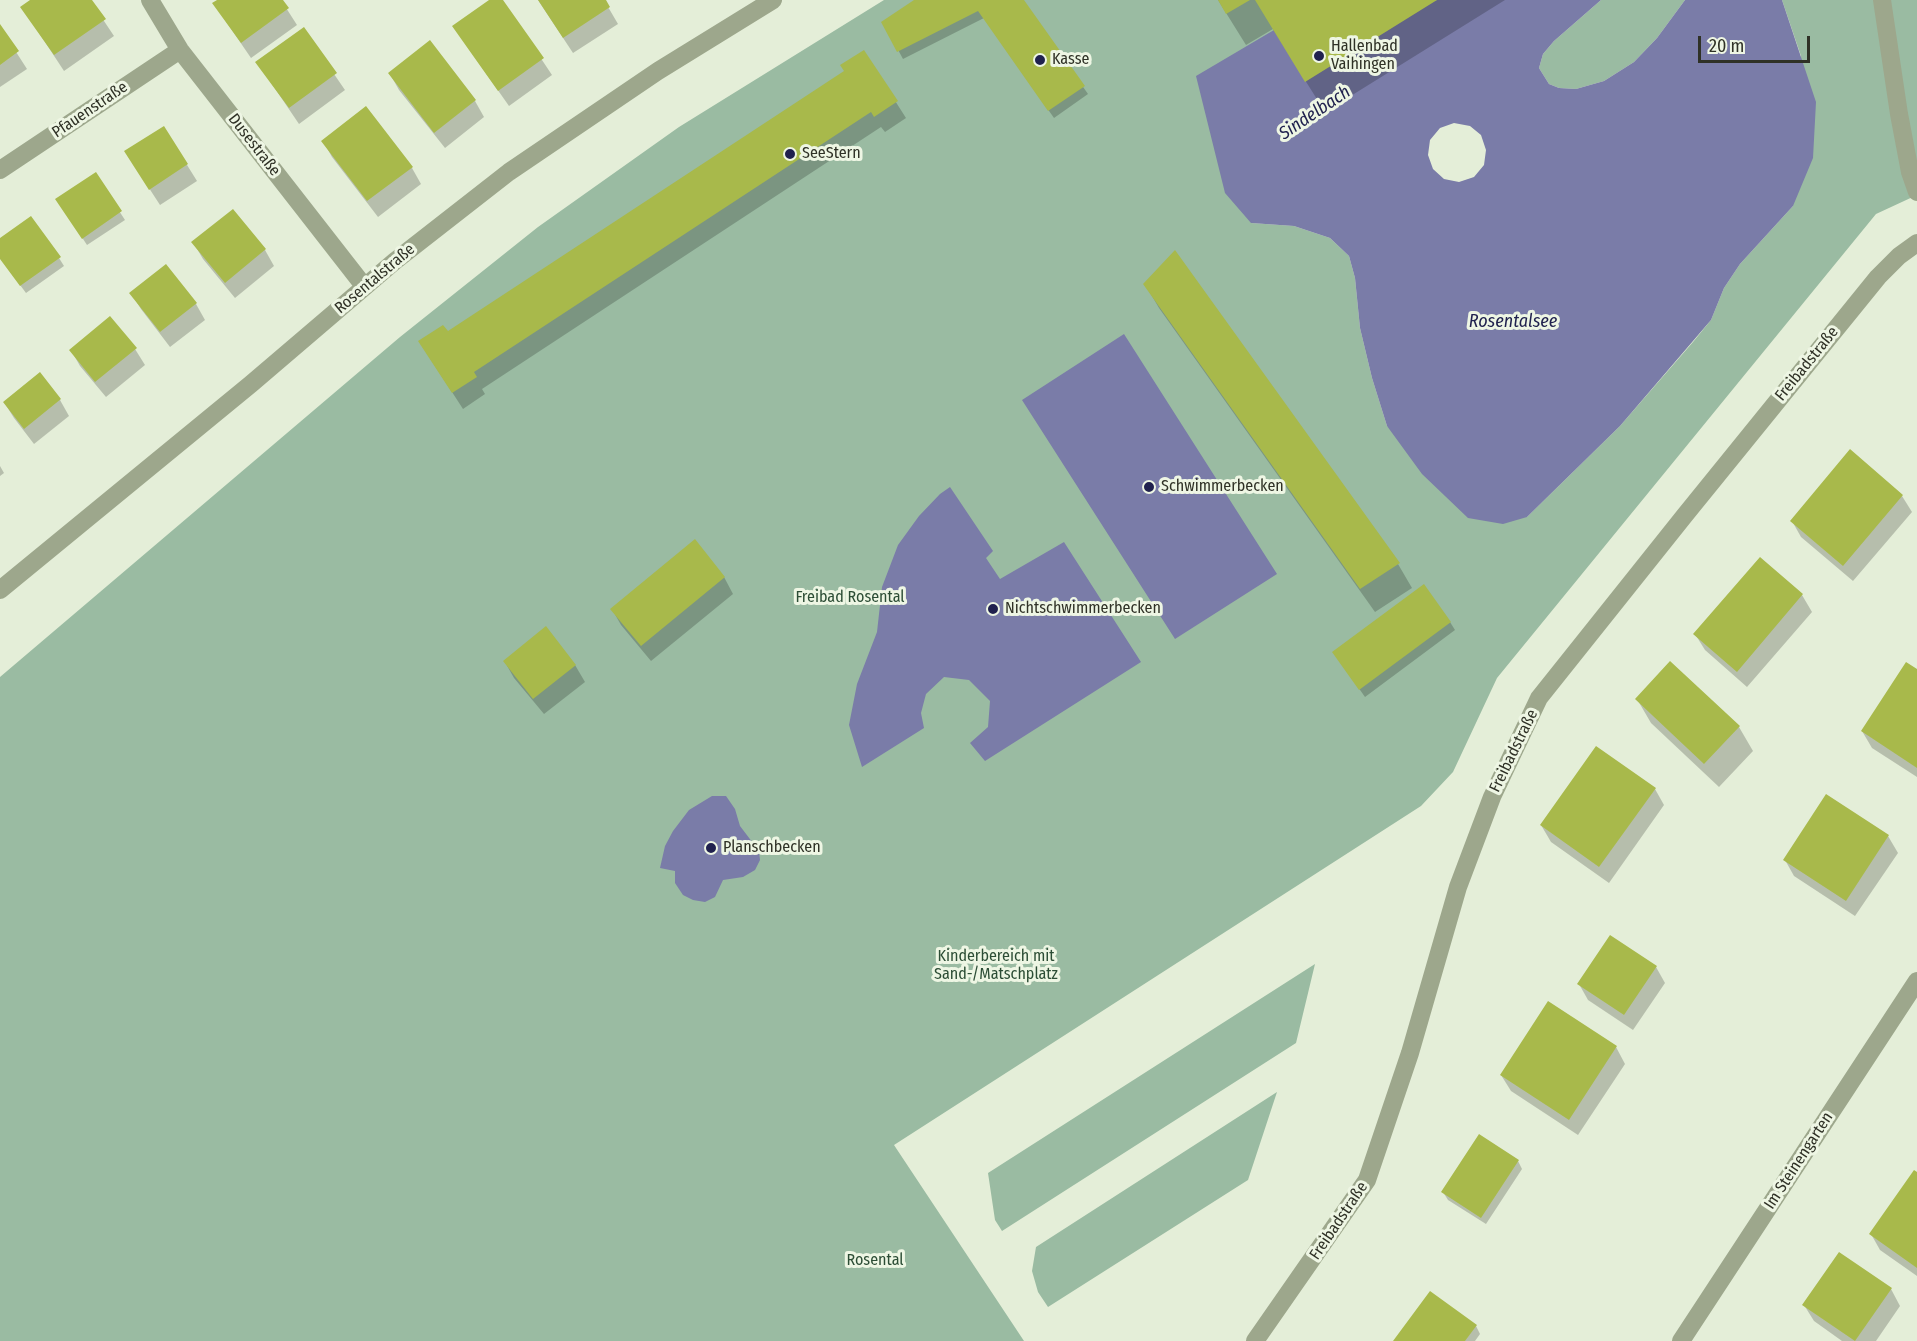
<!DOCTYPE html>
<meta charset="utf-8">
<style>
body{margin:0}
#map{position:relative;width:1917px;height:1341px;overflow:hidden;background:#e4eed8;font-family:"Fira Sans Condensed",sans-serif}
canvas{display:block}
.scale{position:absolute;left:1698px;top:36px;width:112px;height:27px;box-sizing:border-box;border:3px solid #2f3126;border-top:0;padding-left:8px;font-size:18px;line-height:21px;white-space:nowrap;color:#2f3126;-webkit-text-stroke:4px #eef6e4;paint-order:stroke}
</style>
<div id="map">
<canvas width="1917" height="1341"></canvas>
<div class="scale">20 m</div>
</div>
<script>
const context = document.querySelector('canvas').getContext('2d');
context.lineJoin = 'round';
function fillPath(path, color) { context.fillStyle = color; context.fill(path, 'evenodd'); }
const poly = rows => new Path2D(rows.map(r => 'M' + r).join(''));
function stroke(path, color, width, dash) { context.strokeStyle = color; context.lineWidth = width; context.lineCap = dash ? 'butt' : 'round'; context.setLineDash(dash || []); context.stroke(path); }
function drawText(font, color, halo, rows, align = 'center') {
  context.font = font + ' "Fira Sans Condensed",sans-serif'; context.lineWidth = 6; context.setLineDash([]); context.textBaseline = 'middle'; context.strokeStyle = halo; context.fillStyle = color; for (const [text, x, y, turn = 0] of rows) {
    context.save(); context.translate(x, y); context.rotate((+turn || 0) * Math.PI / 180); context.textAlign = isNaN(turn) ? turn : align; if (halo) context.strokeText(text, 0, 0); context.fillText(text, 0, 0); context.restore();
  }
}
const green = poly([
 [884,0,1437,0,1305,82,1251,223,1294,226,1330,238,1349,256,1355,278,1360,328,1372,378,1387,426,1527,517,1620,426,1693,342,1711,320,1724,288,1740,264,1793,206,1801,56,1782,0,1917,0,1917,195,1876,214,1497,678,1453,772,1421,806,894,1145,1024,1341,0,1341,0,677,400,337,538,227,679,127],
 [1601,0,1685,0,1657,38,1634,62,1604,81,1576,89,1559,88,1549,84,1539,68,1543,54,1554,41],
 [1315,964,1296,1043,1002,1231,995,1220,988,1173],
 [1277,1092,1248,1180,1048,1307,1038,1292,1032,1271,1036,1247]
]);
const water = poly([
 [1437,0,1601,0,1554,41,1543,54,1539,68,1549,84,1559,88,1576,89,1604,81,1634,62,1657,38,1685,0,1782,0,1816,102,1813,158,1793,206,1740,264,1724,288,1711,320,1620,426,1527,517,1503,524,1468,518,1422,474,1387,426,1372,378,1360,328,1355,278,1349,256,1330,238,1294,226,1251,223,1225,193,1196,76,1274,30],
 [1454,123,1470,126,1481,135,1486,150,1484,165,1474,177,1459,182,1444,179,1433,169,1428,155,1430,140,1440,128],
 [1124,334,1277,574,1175,639,1022,400],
 [950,487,993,551,986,558,1000,579,1064,542,1141,662,985,761,970,743,988,727,990,701,969,680,944,677,926,694,921,713,924,728,862,767,849,725,857,684,877,632,882,587,898,545,919,516,940,494],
 [712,796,726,796,735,809,740,826,759,851,760,860,755,870,743,877,723,880,715,897,705,902,693,900,683,895,675,883,675,871,660,868,665,846,673,831,689,810]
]);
const shadow = poly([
 [32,0,90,0,114,36,64,71,22,7],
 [220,0,281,0,297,25,251,58,214,4],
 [492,0,502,0,552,75,509,106,464,42],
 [538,0,604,0,618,24,573,53],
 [917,0,1022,0,1088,94,1054,118,984,18,903,59,883,22],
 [1218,0,1505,0,1325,112,1273,29,1246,45],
 [0,27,27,69,0,87],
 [303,29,345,90,299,124,257,62],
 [430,42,475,101,484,117,445,148,399,90,390,74],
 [864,52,906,118,885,132,881,127,482,389,485,394,463,409,430,358,447,333,845,72],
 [164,128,197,181,160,205,136,168],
 [323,141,412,168,421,184,378,217,332,157],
 [95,174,125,220,87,245,62,207],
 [0,240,59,258,64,266,26,293,0,258],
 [193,242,265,250,274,266,235,298,203,259],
 [1145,284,1398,564,1412,588,1375,612,1159,308],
 [131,293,196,304,205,320,170,347,141,309],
 [135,349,145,365,106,397,80,366,71,350],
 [40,374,60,400,69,416,34,444,14,418,4,402],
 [0,466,4,473,0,476],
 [1902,496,1912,512,1853,581,1801,537,1792,521],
 [1760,559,1802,595,1812,612,1747,687,1705,650,1695,634],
 [724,577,733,594,651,661,621,625,612,609],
 [1450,622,1455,630,1365,697,1334,653],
 [505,662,575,665,585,682,544,714,514,678],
 [1917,671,1917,777,1872,748,1862,731],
 [1637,699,1739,727,1753,751,1719,787,1651,723],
 [1655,789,1664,805,1609,883,1551,842,1541,825],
 [1827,796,1888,836,1898,853,1855,916,1794,876,1785,860],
 [1656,967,1665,983,1633,1030,1588,1000,1579,984],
 [1616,1047,1625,1064,1578,1135,1511,1091,1501,1075],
 [1518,1161,1522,1169,1486,1224,1448,1200,1443,1192],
 [1917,1174,1917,1276,1880,1250,1871,1234],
 [1891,1289,1900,1306,1876,1341,1842,1341,1814,1321,1804,1305],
 [1476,1326,1480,1334,1475,1341,1395,1341]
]);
const building = poly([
 [30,0,92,0,106,19,54,55,20,7],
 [217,0,283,0,289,8,241,43,212,3],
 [489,0,503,0,544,58,498,91,452,26],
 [538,0,606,0,610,7,563,38],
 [914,0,1024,0,1085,86,1048,111,978,11,897,52,881,22],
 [1218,0,1250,0,1226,14],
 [1255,0,1437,0,1305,82],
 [0,24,19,51,0,65],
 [304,27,337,73,289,108,255,62],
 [430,40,476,100,434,133,388,73],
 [864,50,898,101,874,117,871,112,474,372,477,377,452,393,418,341,443,325,448,331,844,71,840,65],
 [366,106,413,167,367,201,321,141],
 [164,126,188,164,149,190,124,151],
 [96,172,122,211,82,239,55,199],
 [233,209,266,249,225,283,191,242],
 [31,216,61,257,20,286,0,259,0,238],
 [1175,250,1400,563,1360,589,1143,284],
 [166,264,197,303,160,332,129,293],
 [110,316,137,348,95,382,69,350],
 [40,372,61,399,24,429,3,402],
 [1850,449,1903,495,1843,566,1790,521],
 [695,539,725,577,641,646,610,609],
 [1760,557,1803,594,1737,672,1693,634],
 [1424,584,1451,622,1359,690,1332,652],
 [546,626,576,665,533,699,503,661],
 [1670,661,1740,726,1704,764,1635,699],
 [1906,662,1917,669,1917,768,1861,731],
 [1596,746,1656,788,1599,867,1540,825],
 [1826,794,1889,835,1846,901,1783,860],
 [1610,935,1657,966,1624,1015,1577,984],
 [1548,1001,1617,1046,1569,1120,1500,1075],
 [1479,1134,1519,1160,1481,1218,1441,1192],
 [1914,1170,1917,1172,1917,1268,1869,1234],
 [1839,1252,1892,1288,1855,1341,1802,1305],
 [1430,1291,1477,1325,1465,1341,1393,1341]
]);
const minor = poly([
 [150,0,180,50,364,286],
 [1882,0,1899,114,1910,172,1917,192],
 [0,170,180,50],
 [0,590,251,384,395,261,509,172,658,71,773,0],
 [1255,1341,1367,1180,1410,1053,1458,887,1492,797,1539,698,1685,515,1878,277,1899,256,1917,243],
 [1681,1341,1917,981]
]);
const markers = [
 [1319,56,6,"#20214e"],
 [1040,60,6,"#20214e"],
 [790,154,6,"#20214e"],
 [1149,487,6,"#20214e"],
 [993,609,6,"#20214e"],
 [711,848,6,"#20214e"]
];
const poiNames = [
 ["Hallenbad",1331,47],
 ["Vaihingen",1331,65],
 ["Kasse",1052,60],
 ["SeeStern",802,154],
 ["Schwimmerbecken",1161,487],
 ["Nichtschwimmerbecken",1005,609],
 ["Planschbecken",723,848]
];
const streetNames = [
 ["Pfauenstraße",90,110,-34],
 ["Dusestraße",254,145,52],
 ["Rosentalstraße",375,279,-40],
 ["Freibadstraße",1807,364,-51],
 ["Freibadstraße",1514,751,-64],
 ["Im Steinengarten",1799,1161,-57],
 ["Freibadstraße",1339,1221,-56]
];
const parkNames = [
 ["Freibad Rosental",850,598],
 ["Kinderbereich mit",996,957],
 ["Sand-/Matschplatz",996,975],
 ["Rosental",875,1261]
];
const waterNames = [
 ["Sindelbach",1315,113,-34],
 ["Rosentalsee",1513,322]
];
fillPath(green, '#9abba2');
fillPath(water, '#7a7ca8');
fillPath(shadow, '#0003');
fillPath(building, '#a8b94b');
stroke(minor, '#9da78c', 18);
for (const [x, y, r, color] of markers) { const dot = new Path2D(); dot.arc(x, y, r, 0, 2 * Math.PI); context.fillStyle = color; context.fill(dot); stroke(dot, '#eef6e4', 2); }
drawText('16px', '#2f3126', '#eef6e4', poiNames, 'left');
drawText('16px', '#2f3126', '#eef6e4', streetNames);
drawText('16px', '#2c4d35', '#eef6e4', parkNames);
drawText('italic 18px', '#20214e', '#eef6e4', waterNames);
</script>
